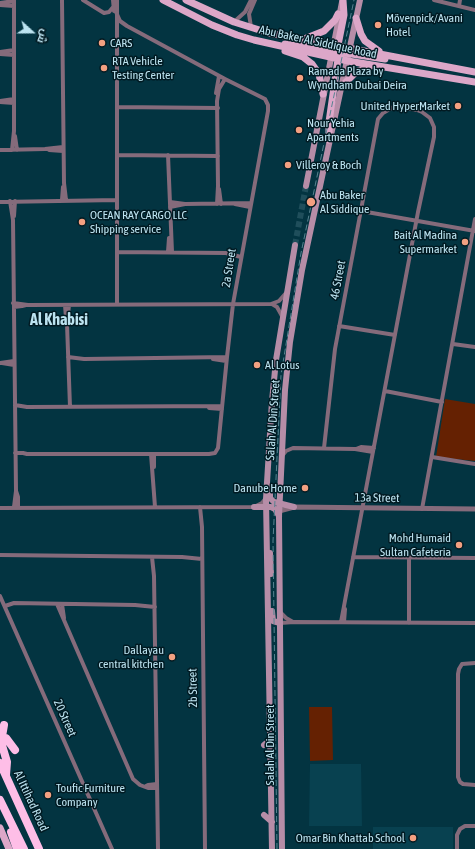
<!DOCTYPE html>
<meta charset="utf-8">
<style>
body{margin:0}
#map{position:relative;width:475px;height:849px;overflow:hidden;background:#033441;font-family:"Asap Condensed",Cairo,sans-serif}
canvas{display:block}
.north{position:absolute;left:12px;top:12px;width:40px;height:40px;-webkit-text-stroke:3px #011a22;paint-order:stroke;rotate:111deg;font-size:11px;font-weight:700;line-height:16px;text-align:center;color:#bce3f0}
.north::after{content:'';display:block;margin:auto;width:14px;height:18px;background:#bce3f0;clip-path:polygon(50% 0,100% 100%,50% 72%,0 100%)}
</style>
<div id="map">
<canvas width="475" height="849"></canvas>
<div class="north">ش</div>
</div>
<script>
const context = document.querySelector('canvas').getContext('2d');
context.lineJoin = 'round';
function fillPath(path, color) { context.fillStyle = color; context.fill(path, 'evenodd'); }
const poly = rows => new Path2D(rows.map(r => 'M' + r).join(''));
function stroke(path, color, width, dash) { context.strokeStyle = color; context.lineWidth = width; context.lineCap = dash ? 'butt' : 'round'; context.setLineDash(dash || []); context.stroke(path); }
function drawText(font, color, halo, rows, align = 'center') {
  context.font = font + ' "Asap Condensed",sans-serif'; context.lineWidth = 3; context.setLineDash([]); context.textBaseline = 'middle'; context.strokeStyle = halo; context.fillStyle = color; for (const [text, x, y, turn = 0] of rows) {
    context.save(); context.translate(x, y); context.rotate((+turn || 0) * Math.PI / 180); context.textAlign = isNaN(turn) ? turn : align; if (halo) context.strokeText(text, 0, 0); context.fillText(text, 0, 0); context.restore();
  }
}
const built = poly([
 [310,764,361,764,362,826,309,826],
 [373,827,453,827,453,849,373,849]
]);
const green = poly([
 [445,399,475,404,475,461,436,457],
 [309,707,332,707,333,760,310,761]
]);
const secondaryTunnel = poly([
 [295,245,306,186]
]);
const minor = poly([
 [62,0,64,183,66,200],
 [83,0,104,13,109,12,114,6],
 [113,0,114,11],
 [117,0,117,304],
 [434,0,475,10],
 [0,3,14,1],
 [0,5,14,6],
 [459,6,460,0],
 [235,21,245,12,251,0],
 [251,27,249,14,255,0],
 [0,52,14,50],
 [0,54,14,55],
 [216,93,219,76],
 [0,101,14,99],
 [0,102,14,103],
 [117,107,218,108],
 [15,136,17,150],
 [0,150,45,149,63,147],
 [12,150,14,131,14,0],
 [49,150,63,151],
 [117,155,218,156],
 [168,155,172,252],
 [219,189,221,204],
 [62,200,63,187],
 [10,201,13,220,16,491,14,507],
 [0,202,117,200],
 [170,202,185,204,251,203],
 [217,204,218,186,217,101,219,89,225,79],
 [235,204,250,207],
 [170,207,185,204],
 [361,211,475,231],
 [14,216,15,201],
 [117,252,226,253,241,257],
 [168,252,169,238],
 [13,303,28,305,271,304,279,301,286,293],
 [272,304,277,307,282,316],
 [65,305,66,318],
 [69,305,67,324,70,407],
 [14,307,22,306,26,305],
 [339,326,395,335],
 [453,344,475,347],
 [68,357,84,359,227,357],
 [213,359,226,361],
 [0,363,14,361],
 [2,363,14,365],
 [385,391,442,402],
 [15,405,27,407,222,406],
 [209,408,222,409],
 [324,448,335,349,378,119,383,113,395,106,417,110,422,112,430,118,434,127,434,137,418,212,341,622],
 [356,449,361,447,374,448],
 [15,453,23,453,27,454,209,454,215,453,218,448,227,357,233,304,268,111,268,105,265,99,225,79,127,26,120,21,116,12],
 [151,454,155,507],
 [282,456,286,451,293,448,355,449,373,452],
 [432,457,475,464],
 [154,467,154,454],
 [16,491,18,497,18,507],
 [200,507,202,527,205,849],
 [0,508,254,507,262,503,266,498],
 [422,509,475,219],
 [0,555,182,557,202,559],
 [152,557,154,576,158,849],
 [353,557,475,558],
 [0,596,112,849],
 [57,604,133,779,140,785,148,788,157,788],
 [62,604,64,618],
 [5,606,14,603,135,605,155,607],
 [280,612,286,618,293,622],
 [344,622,345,609],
 [280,623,294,622,475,623],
 [409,623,409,557],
 [475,663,462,664,459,669,458,674,458,777,460,782,463,784,475,785],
 [146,786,148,785,157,784],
 [457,849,457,835,460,829,465,826,475,826]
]);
const tertiary = poly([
 [279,511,294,507,475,509]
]);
const secondary = poly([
 [306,186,342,2],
 [270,492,270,498,274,502,294,507],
 [254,507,271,507,275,509,279,516],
 [270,553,271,574],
 [272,611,273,621,280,623],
 [264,745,271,739],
 [264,815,272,822],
 [272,849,266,499,272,401,276,360,295,245],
 [282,849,279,516,285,390,290,342,302,270,360,0]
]);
const primary = poly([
 [163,0,212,25,237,35,254,40,348,61,475,82],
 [186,0,234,22,269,33,475,72],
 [356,18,361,34,365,41,379,51],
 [304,39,324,31,335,20,338,14],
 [285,44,385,59],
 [285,51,303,57,312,64,319,74,323,94],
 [342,86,356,72,371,66],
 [329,140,329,122,338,59,338,45,344,15,343,0],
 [0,828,9,849]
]);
const motorway = poly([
 [4,725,1,742,7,762,6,775],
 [1,739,6,738,15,750],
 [0,763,39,849],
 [0,800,24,849],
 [11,832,17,849]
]);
const rail = poly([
 [277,849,273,541,281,375,301,253,354,0]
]);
const markers = [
 [378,25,4,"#f3a081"],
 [102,43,4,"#f3a081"],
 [104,68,4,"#f3a081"],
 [300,78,4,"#f3a081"],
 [458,106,4,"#f3a081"],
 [299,130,4,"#f3a081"],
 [288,165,4,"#f3a081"],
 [311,202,5,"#f3a081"],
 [82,222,4,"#f3a081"],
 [465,242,4,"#f3a081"],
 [257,365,4,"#f3a081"],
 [305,488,4,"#f3a081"],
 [459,545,4,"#f3a081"],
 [172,657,4,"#f3a081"],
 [48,795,4,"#f3a081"],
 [413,838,4,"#f3a081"]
];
const poiNames = [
 ["Mövenpick/Avani",386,18],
 ["Hotel",386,32],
 ["CARS",110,43],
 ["RTA Vehicle",112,61],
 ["Testing Center",112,75],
 ["Ramada Plaza by",308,71],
 ["Wyndham Dubai Deira",308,85],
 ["United HyperMarket",450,106,"right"],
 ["Nour Yehia",307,123],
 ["Apartments",307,137],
 ["Villeroy & Boch",296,165],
 ["Abu Baker",320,195],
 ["Al Siddique",320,209],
 ["OCEAN RAY CARGO LLC",90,215],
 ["Shipping service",90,229],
 ["Bait Al Madina",457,235,"right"],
 ["Supermarket",457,249,"right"],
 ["Al Lotus",265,365],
 ["Danube Home",297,488,"right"],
 ["Mohd Humaid",451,538,"right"],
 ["Sultan Cafeteria",451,552,"right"],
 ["Dallayau",164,650,"right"],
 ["central kitchen",164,664,"right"],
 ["Toufic Furniture",56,788],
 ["Company",56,802],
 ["Omar Bin Khattab School",405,838,"right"]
];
const streetNames = [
 ["Abu Baker Al Siddique Road",318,42,12],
 ["2a Street",229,268,-81],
 ["46 Street",338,280,-79],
 ["Salah Al Din Street",273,420,-86],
 ["13a Street",377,498,1],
 ["2b Street",193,688,-91],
 ["20 Street",65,718,66],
 ["Salah Al Din Street",270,745,-90],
 ["Al Ittihad Road",31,801,65]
];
const districtNames = [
 ["Al Khabisi",59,320]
];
fillPath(built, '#084150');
fillPath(green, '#652102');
stroke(secondaryTunnel, '#1f4e5b', 6, [6, 3]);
stroke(minor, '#856b7b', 4);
stroke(tertiary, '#856b7b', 5);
stroke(secondary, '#b68da7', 6);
stroke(primary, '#dca7c8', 7);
stroke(motorway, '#febee7', 8);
stroke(rail, '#578491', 1, [6, 3]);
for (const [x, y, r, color] of markers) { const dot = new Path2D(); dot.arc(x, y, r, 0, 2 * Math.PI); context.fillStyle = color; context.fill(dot); stroke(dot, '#011a22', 1.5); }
drawText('12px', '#bce3f0', '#011a22', poiNames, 'left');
drawText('12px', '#bce3f0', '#011a22', streetNames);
drawText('bold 16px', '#bce3f0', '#011a22', districtNames);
</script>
